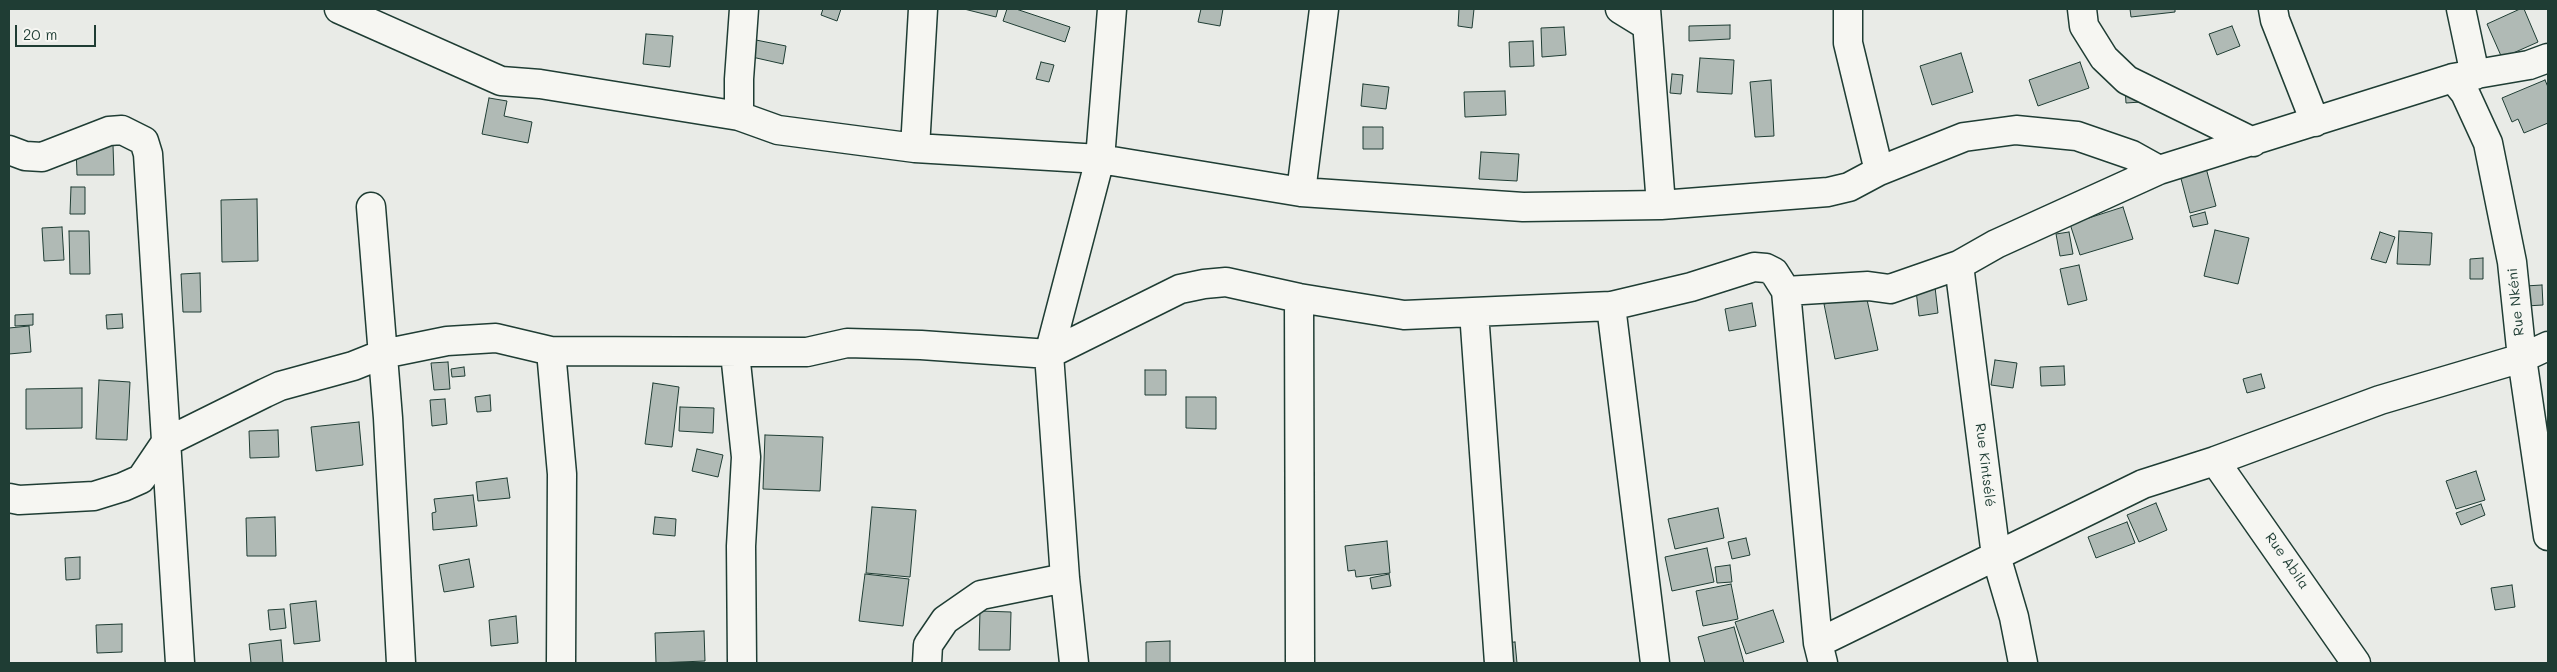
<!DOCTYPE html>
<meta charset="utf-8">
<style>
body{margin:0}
#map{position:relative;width:2557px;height:672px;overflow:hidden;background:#e9ebe7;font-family:Mali,sans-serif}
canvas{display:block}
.frame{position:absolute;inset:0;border:10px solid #1f3d34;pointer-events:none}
.scale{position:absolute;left:15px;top:25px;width:81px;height:22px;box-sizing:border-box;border:2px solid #1f3d34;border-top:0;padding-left:6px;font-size:15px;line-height:18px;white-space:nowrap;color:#1f3d34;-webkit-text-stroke:4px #f6f6f2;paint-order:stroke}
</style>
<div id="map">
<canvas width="2557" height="672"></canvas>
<div class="frame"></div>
<div class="scale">20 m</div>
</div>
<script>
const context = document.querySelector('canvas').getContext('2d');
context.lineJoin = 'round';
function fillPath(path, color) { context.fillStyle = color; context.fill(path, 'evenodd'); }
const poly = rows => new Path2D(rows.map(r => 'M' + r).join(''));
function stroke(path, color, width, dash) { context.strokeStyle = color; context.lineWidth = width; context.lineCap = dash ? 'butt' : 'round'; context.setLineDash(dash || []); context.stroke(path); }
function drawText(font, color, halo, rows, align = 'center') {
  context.font = font + ' Mali,sans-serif'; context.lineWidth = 4; context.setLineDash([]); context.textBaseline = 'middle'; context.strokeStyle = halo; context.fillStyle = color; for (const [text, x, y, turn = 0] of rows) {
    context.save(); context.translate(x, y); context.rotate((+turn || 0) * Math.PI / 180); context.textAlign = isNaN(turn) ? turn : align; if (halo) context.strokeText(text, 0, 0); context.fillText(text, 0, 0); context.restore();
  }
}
const building = poly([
 [823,9,841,9,837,21,821,15,823,9],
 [964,9,998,9,996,17,964,9],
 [1007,9,1016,9,1070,27,1065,42,1003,21,1007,9],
 [1201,9,1223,9,1220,26,1198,22,1201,9],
 [1459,9,1474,9,1472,28,1458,26,1459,9],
 [2130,9,2175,9,2175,12,2131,17,2130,9],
 [2520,9,2524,9,2538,42,2502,58,2487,24,2520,9],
 [1730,25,1730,39,1689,41,1689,26,1730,25],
 [2232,26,2240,46,2217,55,2209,34,2232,26],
 [1564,27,1566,55,1542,57,1541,28,1564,27],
 [646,34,673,36,670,67,643,64,646,34],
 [756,40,786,46,783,64,752,57,756,40],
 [1533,41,1534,66,1510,67,1509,42,1533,41],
 [1961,53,1973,92,1932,105,1920,66,1961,53],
 [1700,58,1734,60,1732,94,1697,92,1700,58],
 [1041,62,1054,65,1049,82,1036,79,1041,62],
 [2080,62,2089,88,2038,106,2029,80,2080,62],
 [1672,74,1683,75,1681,94,1670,93,1672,74],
 [1771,80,1774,136,1755,137,1750,82,1771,80],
 [2545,80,2548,87,2548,123,2524,133,2518,119,2512,122,2502,98,2545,80],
 [1363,84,1389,87,1386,109,1361,106,1363,84],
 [2140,87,2141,102,2126,103,2125,88,2140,87],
 [1505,91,1506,115,1465,117,1464,92,1505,91],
 [489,98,507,101,504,116,532,122,528,143,482,134,489,98],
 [1363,127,1383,127,1383,149,1363,149,1363,127],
 [113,145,114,175,77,175,76,146,113,145],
 [1481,152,1519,154,1517,181,1479,179,1481,152],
 [2205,164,2216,206,2190,213,2179,171,2205,164],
 [71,187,85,187,85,214,70,214,71,187],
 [257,199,258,261,222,262,221,200,257,199],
 [2123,207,2133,239,2080,255,2070,224,2123,207],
 [2205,212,2208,224,2193,227,2190,216,2205,212],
 [62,227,64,260,44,261,42,228,62,227],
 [2215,230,2249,238,2238,284,2204,276,2215,230],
 [69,231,89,231,90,274,70,274,69,231],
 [2399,231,2432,233,2430,265,2397,264,2399,231],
 [2069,232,2073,254,2060,256,2056,234,2069,232],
 [2380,232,2395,237,2386,263,2371,259,2380,232],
 [2483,258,2483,279,2470,279,2470,259,2483,258],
 [2079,265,2087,300,2068,305,2060,269,2079,265],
 [200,273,201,312,183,312,181,274,200,273],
 [2542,285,2543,305,2526,306,2525,286,2542,285],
 [1935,287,1938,313,1919,316,1916,290,1935,287],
 [1866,295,1878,350,1835,359,1824,304,1866,295],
 [1752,303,1756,326,1729,331,1725,309,1752,303],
 [33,314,33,325,15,326,15,315,33,314],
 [122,314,123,328,107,329,106,315,122,314],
 [29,326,31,352,9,354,9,328,29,326],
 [1995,360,2017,363,2013,388,1991,385,1995,360],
 [448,362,450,389,434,390,431,363,448,362],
 [2064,366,2065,385,2041,386,2040,367,2064,366],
 [464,367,465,376,452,377,451,369,464,367],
 [1145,370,1166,370,1166,395,1145,395,1145,370],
 [2261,374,2265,388,2247,393,2243,379,2261,374],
 [99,380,130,382,127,440,96,439,99,380],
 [653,383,679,387,672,447,645,444,653,383],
 [82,388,82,428,26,429,26,389,82,388],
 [490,395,491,411,477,412,475,397,490,395],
 [1186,397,1216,397,1216,429,1186,428,1186,397],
 [445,399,447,424,432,426,430,400,445,399],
 [680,407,714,408,713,433,679,431,680,407],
 [359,422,363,465,316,471,311,427,359,422],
 [278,430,279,457,250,458,249,431,278,430],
 [765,435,823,437,820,491,763,489,765,435],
 [697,449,723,455,718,477,692,471,697,449],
 [2476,471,2485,500,2456,509,2446,481,2476,471],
 [507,478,510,498,478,501,476,482,507,478],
 [473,495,477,526,433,530,432,513,436,512,434,499,473,495],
 [2156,503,2167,530,2139,542,2127,515,2156,503],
 [2481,504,2485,515,2461,525,2456,513,2481,504],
 [872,507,916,510,910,577,866,573,872,507],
 [1718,508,1724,538,1675,549,1668,519,1718,508],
 [275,517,276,556,247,556,246,518,275,517],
 [655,517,676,519,675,536,653,534,655,517],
 [2127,522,2135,543,2096,558,2088,537,2127,522],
 [1746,538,1750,555,1732,559,1728,542,1746,538],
 [1387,541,1390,573,1356,577,1355,570,1348,571,1345,546,1387,541],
 [1707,548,1714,582,1672,591,1665,557,1707,548],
 [80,557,80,579,66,580,65,558,80,557],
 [469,559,474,587,444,592,439,565,469,559],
 [1730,565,1732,582,1717,583,1715,567,1730,565],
 [865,574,909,579,903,626,859,621,865,574],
 [1389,574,1391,586,1372,589,1370,578,1389,574],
 [1731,584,1738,619,1703,626,1696,591,1731,584],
 [2512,585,2515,607,2495,610,2491,588,2512,585],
 [316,601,320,641,294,644,290,604,316,601],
 [284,609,286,628,270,630,268,610,284,609],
 [1773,610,1784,642,1746,654,1735,622,1773,610],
 [980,611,1011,612,1010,650,979,650,980,611],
 [516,616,518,643,491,646,489,620,516,616],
 [122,624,122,652,97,653,96,625,122,624],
 [1734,627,1744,663,1705,663,1698,637,1734,627],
 [704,631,705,661,656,663,655,633,704,631],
 [281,640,283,663,251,663,249,644,281,640],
 [1170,641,1170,663,1146,663,1146,642,1170,641],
 [1515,642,1517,663,1503,663,1502,643,1515,642]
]);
const street = poly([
 [339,9,501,81,540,84,739,116,778,130,915,148,1100,159,1301,192,1523,207,1661,205,1828,192,1849,187,1879,171,1964,137,2016,130,2077,136,2132,155,2159,170],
 [1620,9,1646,25],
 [1646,9,1661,205],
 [1848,9,1848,43,1879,171],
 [2082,9,2084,26,2104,58,2127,80,2253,142],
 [2273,9,2275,20,2315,122],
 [2461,9,2475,75],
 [2453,78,2465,93,2488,143,2512,262,2522,358,2548,536],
 [739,116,739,79,744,9],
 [915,148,923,9],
 [9,150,25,156,42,157,109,131,122,130,144,141,148,154,180,663],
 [1301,192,1324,9],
 [371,207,388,418,401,663],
 [1959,265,1996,556,2014,617,2023,663],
 [1786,291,1868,286,1890,289,1959,265,1996,244,2159,170,2453,78,2529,65,2548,58],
 [1299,298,1300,663],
 [1611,306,1655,663],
 [1474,312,1499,663],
 [551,351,562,474,561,663],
 [735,353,746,457,741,546,742,663],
 [2215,461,2356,663],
 [9,498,19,500,94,496,123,487,141,479,166,442,265,393,280,386,353,366,383,354,447,341,496,338,551,351,807,352,847,343,921,345,1049,354,1180,289,1204,284,1226,282,1299,298,1404,315,1611,306,1691,287,1754,267,1766,268,1774,272,1786,291,1818,643,1823,663],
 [1818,643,2143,484,2215,461,2380,400,2522,358,2548,346],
 [927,663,928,645,945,620,981,595,1065,578],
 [1074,663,1065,578,1049,354,1100,159,1112,9]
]);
const streetNames = [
 ["Rue Nkéni",2516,302,-96],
 ["Rue Kintsélé",1985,465,83],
 ["Rue Abila",2287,561,55]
];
fillPath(building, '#b0bab5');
stroke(building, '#1f3d34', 1);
stroke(street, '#1f3d34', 31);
stroke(street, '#f6f6f2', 28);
drawText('14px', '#1f3d34', '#f6f6f2', streetNames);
</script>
